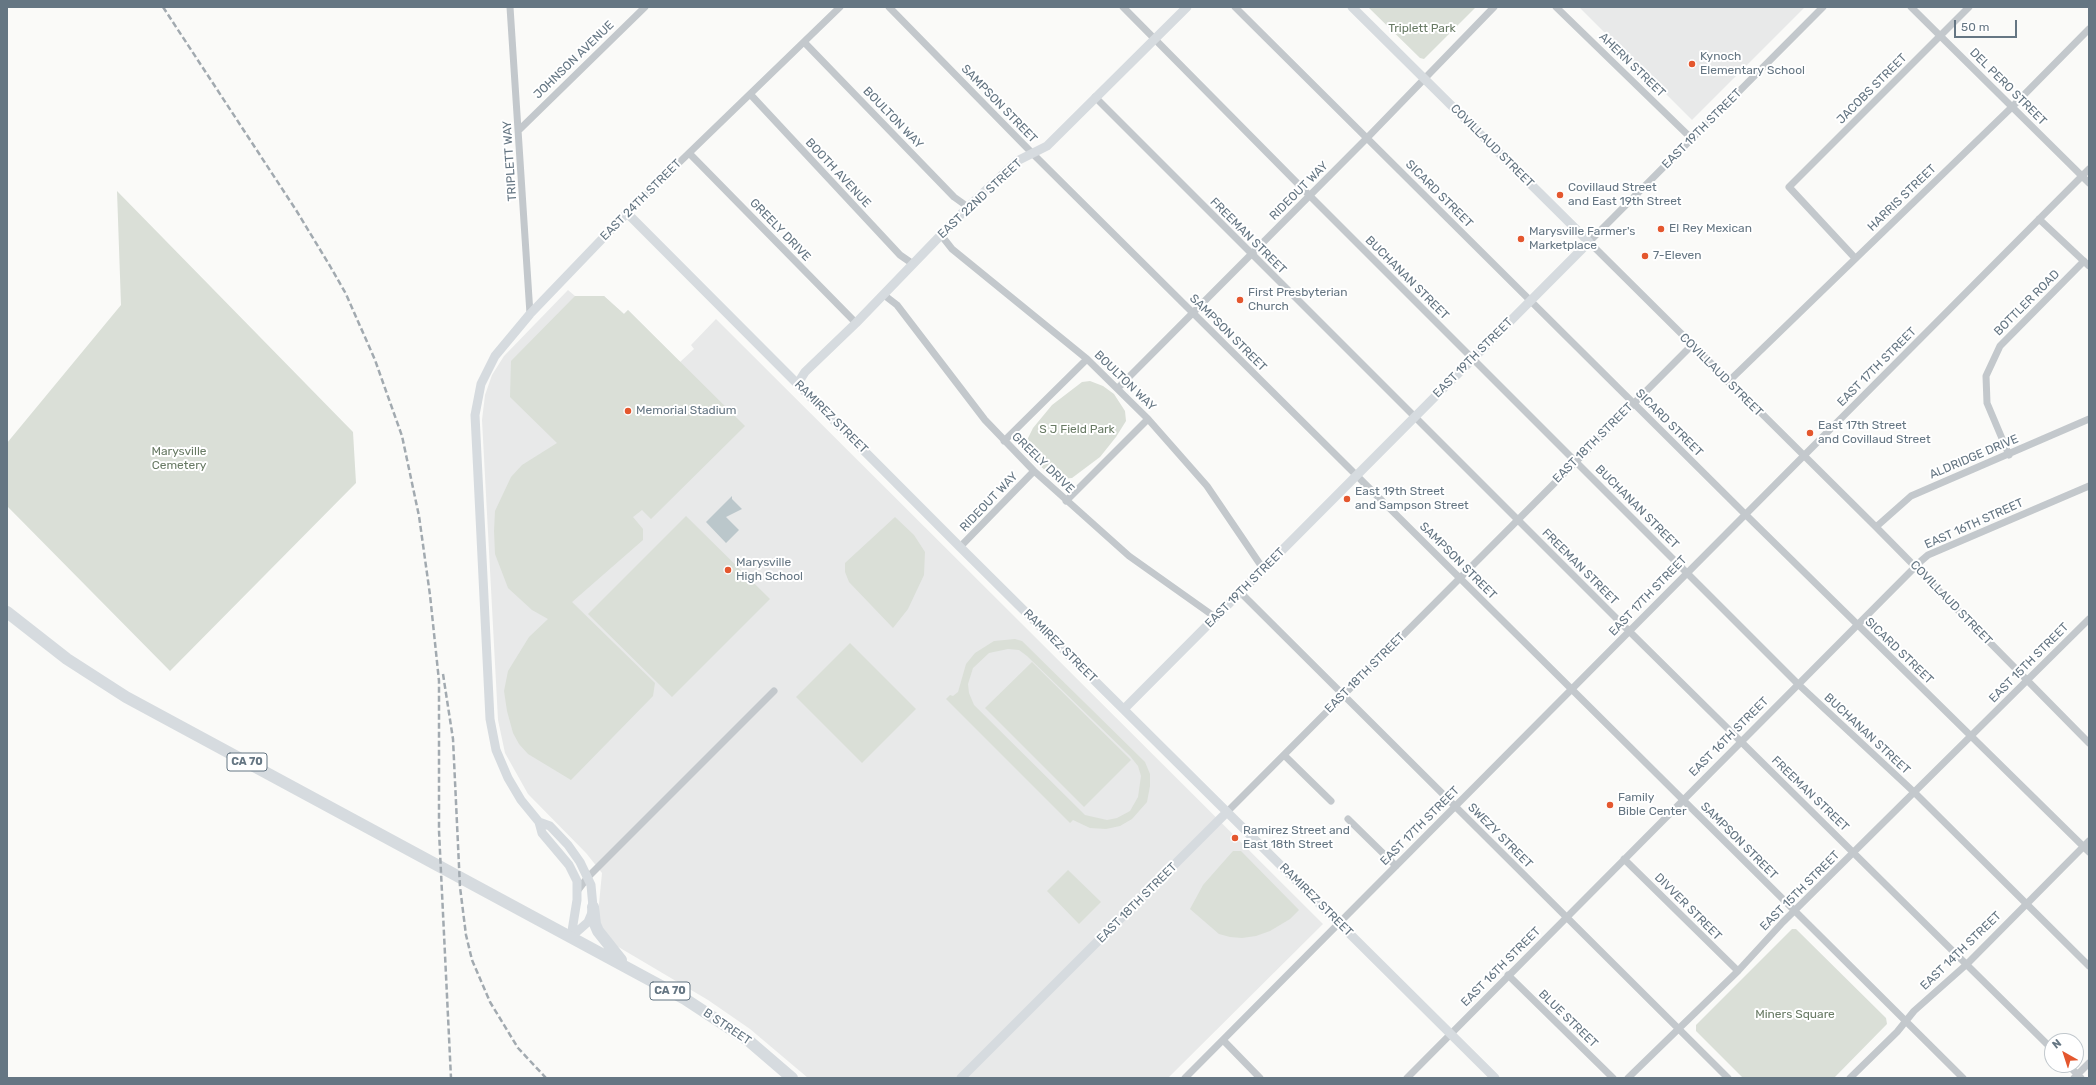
<!DOCTYPE html>
<style>
body{margin:0}
#map{position:relative;width:2096px;height:1085px;overflow:hidden;background:#fafaf8;font-family:Rubik,sans-serif}
canvas{display:block}
.frame{position:absolute;inset:0;border:8px solid #657683;pointer-events:none}
.north{position:absolute;left:2044px;top:1033px;width:40px;height:40px;box-sizing:border-box;background:#fff;border:1px solid #c1c8cd;border-radius:50%;rotate:321deg;font-size:11px;font-weight:700;line-height:16px;text-align:center;color:#657683}
.north::after{content:'';display:block;margin:auto;width:14px;height:18px;background:#e4572e;clip-path:polygon(50% 0,100% 100%,50% 72%,0 100%)}
.scale{position:absolute;left:1954px;top:20px;width:63px;height:18px;box-sizing:border-box;border:2px solid #657683;border-top:0;padding-left:5px;font-size:12px;line-height:14px;white-space:nowrap;color:#657683;-webkit-text-stroke:3px #fff;paint-order:stroke}
</style>
<div id="map">
<canvas width="2096" height="1085"></canvas>
<div class="frame"></div>
<div class="north">N</div>
<div class="scale">50 m</div>
</div>
<script>
const context = document.querySelector('canvas').getContext('2d');
context.lineJoin = 'round';
function fillPath(path, color) { context.fillStyle = color; context.fill(path, 'evenodd'); }
const poly = rows => new Path2D(rows.map(r => 'M' + r).join(''));
function stroke(path, color, width, dash) { context.strokeStyle = color; context.lineWidth = width; context.lineCap = dash ? 'butt' : 'round'; context.setLineDash(dash || []); context.stroke(path); }
function drawText(font, color, halo, rows, align = 'center') {
  context.font = font + ' Rubik,sans-serif'; context.lineWidth = 4; context.setLineDash([]); context.textBaseline = 'middle'; context.strokeStyle = halo; context.fillStyle = color; for (const [text, x, y, turn = 0] of rows) {
    context.save(); context.translate(x, y); context.rotate((+turn || 0) * Math.PI / 180); context.textAlign = isNaN(turn) ? turn : align; if (halo) context.strokeText(text, 0, 0); context.fillText(text, 0, 0); context.restore();
  }
}
const built = poly([
 [1579,7,1805,7,1692,120],
 [568,290,575,296,604,296,624,314,628,310,680,362,694,349,691,345,716,319,1323,924,1168,1078,808,1078,750,1029,708,1000,610,942,602,932,598,914,602,873,586,853,528,794,505,753,498,720,482,420,485,395,492,375,504,356]
]);
const green = poly([
 [1368,7,1476,7,1424,59,1420,58],
 [117,191,353,432,356,483,170,671,7,506,7,443,121,305],
 [575,296,604,296,624,314,628,310,745,426,651,519,642,510,633,517,643,529,643,540,572,602,655,683,653,696,571,780,528,754,519,744,513,733,507,711,504,691,508,671,529,637,548,619,532,610,508,588,495,554,494,531,495,511,511,477,522,465,557,443,510,397,511,361],
 [1090,381,1103,386,1114,394,1125,411,1126,421,1116,437,1100,457,1072,478,1060,479,1047,472,1038,464,1029,450,1027,440,1033,428,1052,405,1082,382],
 [686,516,770,599,672,697,588,614],
 [895,517,914,535,925,552,924,575,908,609,893,628,849,582,845,572,845,563],
 [1015,639,1022,641,1145,762,1150,774,1150,786,1147,802,1132,819,1120,826,1106,829,1090,828,1073,820,1070,823,946,699,950,695,953,696,958,692,966,664,975,653,994,641],
 [1008,649,1019,650,1027,656,1130,756,1138,766,1141,776,1138,797,1130,811,1117,818,1107,820,1085,815,974,705,969,693,968,684,973,668,989,653],
 [850,643,916,709,862,763,796,697],
 [1032,662,1131,760,1084,807,985,708],
 [1233,851,1241,851,1299,910,1290,919,1270,931,1256,936,1242,938,1230,937,1219,934,1190,909,1203,885],
 [1068,870,1101,902,1079,924,1047,891],
 [1792,929,1796,929,1886,1018,1887,1024,1834,1078,1743,1078,1696,1031,1696,1025]
]);
const water = poly([
 [732,496,732,499,742,509,726,517,739,530,726,543,706,522]
]);
const street = poly([
 [510,7,530,314],
 [889,7,1032,153,1963,1078],
 [1123,7,1310,196,1798,684,1915,793,2089,966],
 [1235,7,1745,514,2089,852],
 [1556,7,1692,139],
 [1823,7,1589,242,1876,527,2089,743],
 [1911,7,2089,183],
 [804,42,954,197,968,207],
 [750,94,900,255,913,264],
 [1095,97,1629,631,2052,1049],
 [519,130,645,7],
 [689,153,856,323],
 [627,213,840,7],
 [2039,219,2089,266],
 [941,235,952,249,1087,359,1148,419,1207,486,1264,570],
 [1855,258,1789,187,1969,7],
 [884,295,897,305,985,420,1034,471,1129,556,1215,617],
 [1728,382,2012,107,2089,29],
 [1118,388,1367,138,1494,7],
 [1004,441,1087,359],
 [2009,455,1987,403,1986,376,2000,346,2084,261],
 [1066,501,1148,419],
 [1876,527,1911,496,2089,419],
 [960,547,1034,471],
 [1241,593,1728,1078],
 [1284,755,1331,801],
 [1227,812,1692,345],
 [1348,819,1396,866],
 [1624,859,1738,971],
 [578,890,588,877,774,691],
 [1508,975,1613,1078],
 [1223,1040,1260,1078],
 [2068,1065,2081,1078],
 [1185,1078,2089,169],
 [1407,1078,1921,561,1928,555,2089,486],
 [1628,1078,1738,971,1783,922,2089,619],
 [1850,1078,1897,1032,1914,1011,1967,964,2089,841],
 [2074,1078,2089,1063]
]);
const secondary = poly([
 [798,383,805,372,856,323,968,207,1017,161,1047,146,1187,7],
 [1124,709,1589,242,1352,7],
 [539,822,550,826,568,845,580,862,591,885,593,907,591,915,588,922,571,937],
 [571,937,577,900,577,881,569,865,542,833,539,822,521,800,508,778,496,750,490,719,475,415,481,384,495,356,530,314,627,213,960,547,1495,1078],
 [961,1078,1227,812]
]);
const highway = poly([
 [7,612,67,659,126,697,685,999,749,1041,792,1078],
 [593,907,595,924,598,931,621,960]
]);
const rail = poly([
 [163,7,296,210,330,266,346,294,375,360,402,436,419,516,430,595,439,681,439,831,451,1078],
 [443,674,453,739,460,887,466,935,472,960,490,1002,518,1048,546,1078]
]);
const markers = [
 [1692,64,4,"#e4572e"],
 [1560,195,4,"#e4572e"],
 [1661,229,4,"#e4572e"],
 [1521,239,4,"#e4572e"],
 [1645,256,4,"#e4572e"],
 [1240,300,4,"#e4572e"],
 [628,411,4,"#e4572e"],
 [1810,433,4,"#e4572e"],
 [1347,499,4,"#e4572e"],
 [728,570,4,"#e4572e"],
 [1610,805,4,"#e4572e"],
 [1235,838,4,"#e4572e"]
];
const shields = [
 [247,762,40],
 [670,991,40]
];
const shieldNames = [
 ["CA 70",247,762],
 ["CA 70",670,991]
];
const parkNames = [
 ["Triplett Park",1422,29],
 ["S J Field Park",1077,430],
 ["Marysville",179,452],
 ["Cemetery",179,466],
 ["Miners Square",1795,1015]
];
const poiNames = [
 ["Kynoch",1700,57],
 ["Elementary School",1700,71],
 ["Covillaud Street",1568,188],
 ["and East 19th Street",1568,202],
 ["El Rey Mexican",1669,229],
 ["Marysville Farmer's",1529,232],
 ["Marketplace",1529,246],
 ["7-Eleven",1653,256],
 ["First Presbyterian",1248,293],
 ["Church",1248,307],
 ["Memorial Stadium",636,411],
 ["East 17th Street",1818,426],
 ["and Covillaud Street",1818,440],
 ["East 19th Street",1355,492],
 ["and Sampson Street",1355,506],
 ["Marysville",736,563],
 ["High School",736,577],
 ["Family",1618,798],
 ["Bible Center",1618,812],
 ["Ramirez Street and",1243,831],
 ["East 18th Street",1243,845]
];
const streetNames = [
 ["JOHNSON AVENUE",574,60,-44],
 ["AHERN STREET",1632,65,44],
 ["DEL PERO STREET",2008,87,45],
 ["JACOBS STREET",1872,89,-45],
 ["SAMPSON STREET",999,104,46],
 ["BOULTON WAY",893,118,46],
 ["EAST 19TH STREET",1702,129,-45],
 ["COVILLAUD STREET",1492,146,45],
 ["TRIPLETT WAY",510,161,-94],
 ["BOOTH AVENUE",838,173,47],
 ["RIDEOUT WAY",1299,191,-45],
 ["SICARD STREET",1439,194,45],
 ["HARRIS STREET",1902,198,-44],
 ["EAST 22ND STREET",980,199,-43],
 ["EAST 24TH STREET",641,200,-45],
 ["GREELY DRIVE",780,230,46],
 ["FREEMAN STREET",1248,236,45],
 ["BUCHANAN STREET",1407,278,45],
 ["BOTTLER ROAD",2027,303,-45],
 ["SAMPSON STREET",1228,333,45],
 ["EAST 19TH STREET",1473,358,-45],
 ["EAST 17TH STREET",1877,367,-45],
 ["COVILLAUD STREET",1721,375,45],
 ["BOULTON WAY",1125,381,44],
 ["RAMIREZ STREET",831,417,45],
 ["SICARD STREET",1669,423,45],
 ["EAST 18TH STREET",1593,443,-45],
 ["ALDRIDGE DRIVE",1974,457,-23],
 ["GREELY DRIVE",1043,463,44],
 ["RIDEOUT WAY",989,502,-46],
 ["BUCHANAN STREET",1637,507,45],
 ["EAST 16TH STREET",1974,524,-24],
 ["SAMPSON STREET",1458,561,45],
 ["FREEMAN STREET",1580,567,45],
 ["EAST 19TH STREET",1245,588,-45],
 ["EAST 17TH STREET",1648,596,-46],
 ["COVILLAUD STREET",1951,603,46],
 ["RAMIREZ STREET",1060,646,45],
 ["SICARD STREET",1899,651,44],
 ["EAST 15TH STREET",2029,663,-45],
 ["EAST 18TH STREET",1365,673,-45],
 ["BUCHANAN STREET",1867,734,43],
 ["EAST 16TH STREET",1729,737,-45],
 ["FREEMAN STREET",1810,794,44],
 ["EAST 17TH STREET",1420,826,-45],
 ["SWEZY STREET",1500,836,45],
 ["SAMPSON STREET",1739,841,45],
 ["EAST 15TH STREET",1800,891,-45],
 ["RAMIREZ STREET",1316,900,45],
 ["EAST 18TH STREET",1137,903,-45],
 ["DIVVER STREET",1688,907,45],
 ["EAST 14TH STREET",1961,951,-44],
 ["EAST 16TH STREET",1501,967,-45],
 ["BLUE STREET",1568,1019,44],
 ["B STREET",727,1027,34]
];
fillPath(built, '#e8e9e9');
fillPath(green, '#dadfd7');
fillPath(water, '#bbc7cb');
stroke(street, '#c3c8cc', 7);
stroke(secondary, '#d6dbdf', 9);
stroke(highway, '#d6dbdf', 12);
stroke(rail, '#a2aab0', 2.5, [6, 3]);
for (const [x, y, r, color] of markers) { const dot = new Path2D(); dot.arc(x, y, r, 0, 2 * Math.PI); context.fillStyle = color; context.fill(dot); stroke(dot, '#fff', 1.5); }
for (const [x, y, w] of shields) { const box = new Path2D(); box.roundRect(x - w / 2, y - 9, w, 18, 3); context.fillStyle = '#fff'; context.fill(box); stroke(box, '#657683', 1); }
drawText('bold 11px', '#657683', null, shieldNames);
drawText('12px', '#687a64', '#fff', parkNames);
drawText('12px', '#657683', '#fff', poiNames, 'left');
drawText('12px', '#657683', '#fff', streetNames);
</script>
